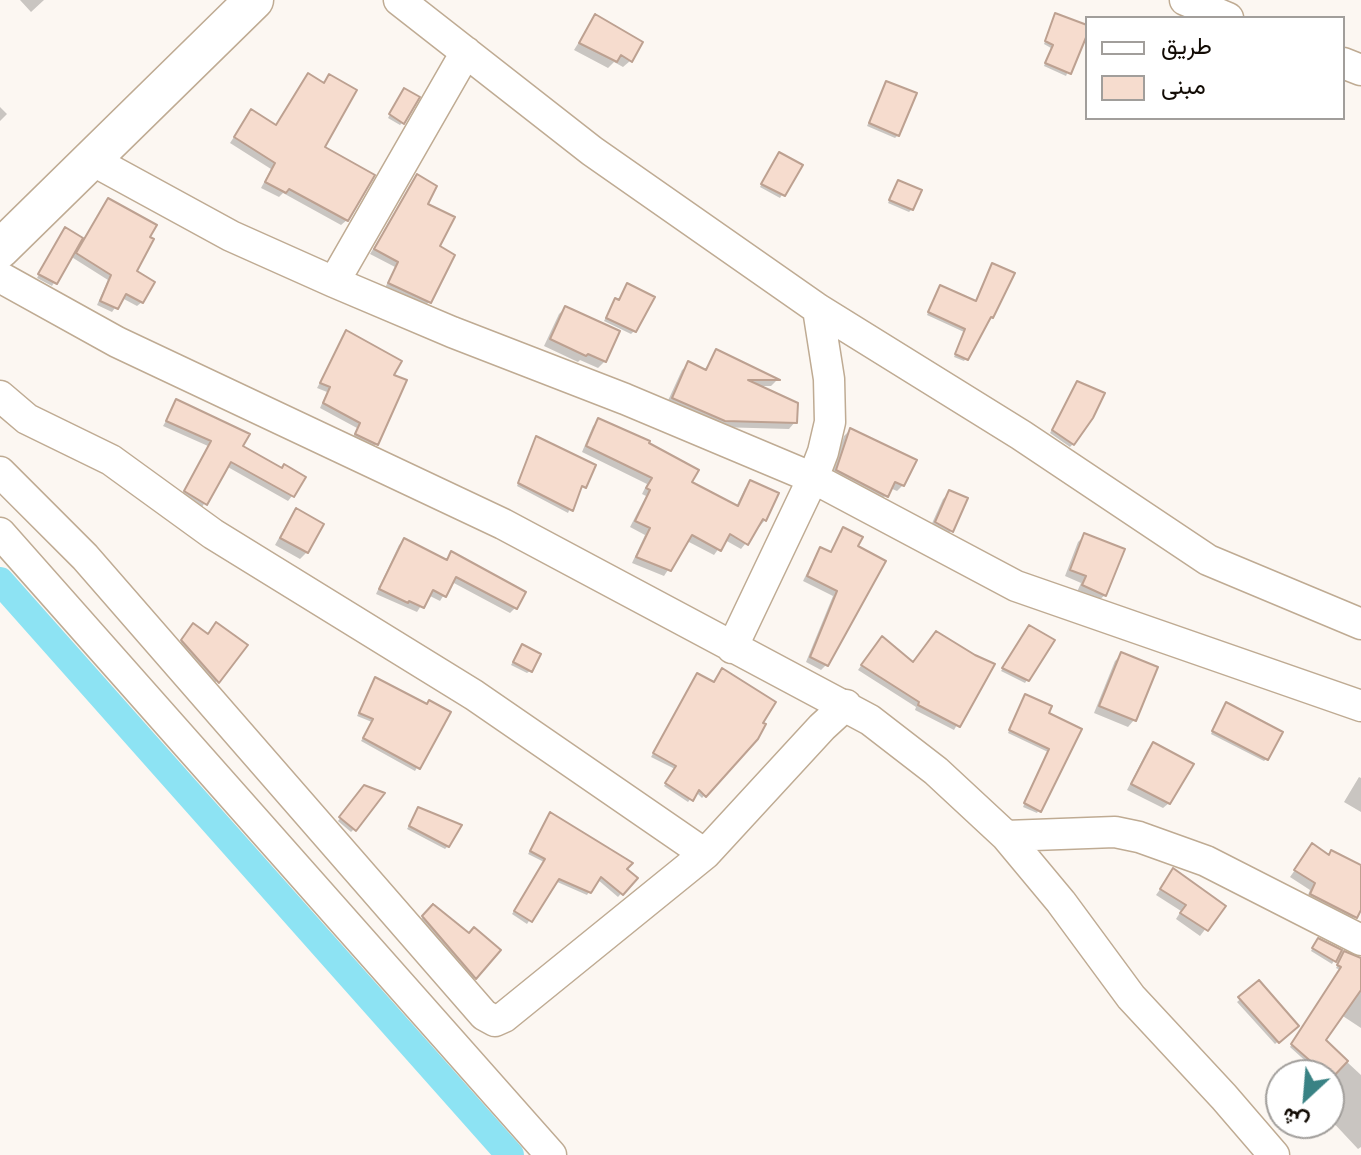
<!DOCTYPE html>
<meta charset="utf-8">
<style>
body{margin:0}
#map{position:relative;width:1361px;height:1155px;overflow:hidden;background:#fcf7f2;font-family:Signika,Vazirmatn,sans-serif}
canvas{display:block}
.legend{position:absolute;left:1085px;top:16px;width:260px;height:104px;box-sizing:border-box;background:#fff;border:2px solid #a19e9b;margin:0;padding:10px 14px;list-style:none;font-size:24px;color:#130c05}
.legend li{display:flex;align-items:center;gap:16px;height:40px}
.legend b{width:40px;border:2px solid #a19e9b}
.north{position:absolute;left:1265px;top:1059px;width:80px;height:80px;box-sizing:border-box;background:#fff;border:2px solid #a19e9b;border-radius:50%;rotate:206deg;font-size:22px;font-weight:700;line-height:32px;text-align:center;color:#130c05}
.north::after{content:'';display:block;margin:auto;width:28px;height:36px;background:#398284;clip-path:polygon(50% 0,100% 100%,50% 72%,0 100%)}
</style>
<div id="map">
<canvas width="1361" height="1155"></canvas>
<ul class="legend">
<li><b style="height:10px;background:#fff"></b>طريق</li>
<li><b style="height:22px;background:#f6dcce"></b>مبنى</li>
</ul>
<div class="north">ش</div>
</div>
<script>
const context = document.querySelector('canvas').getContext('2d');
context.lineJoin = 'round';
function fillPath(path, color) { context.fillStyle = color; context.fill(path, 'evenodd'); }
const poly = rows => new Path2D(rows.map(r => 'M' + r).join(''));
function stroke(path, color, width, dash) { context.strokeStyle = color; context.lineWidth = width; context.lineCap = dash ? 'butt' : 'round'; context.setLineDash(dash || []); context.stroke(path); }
const shadow = poly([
 [20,0,44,0,31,12],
 [1056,15,1087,27,1066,76,1044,66,1051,48,1044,44],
 [595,16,630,61,623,67,614,62,608,68,574,50],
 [329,76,322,147,347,220,341,225,283,193,279,197,261,188,271,169,230,143,251,111,275,126,303,80,322,84],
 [886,83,898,135,895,138,867,126],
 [402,93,403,122,400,125,388,118],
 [0,107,7,114,0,121],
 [777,157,800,166,780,198,760,187],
 [417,177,437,247,429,302,424,307,385,288,395,267,370,254],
 [898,182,912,209,909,212,888,203],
 [104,205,135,272,142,302,137,306,122,298,112,312,97,305,108,280,70,256,52,286,37,278,62,232,65,229,83,240],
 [990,268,992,317,964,361,954,357,964,332,927,315,938,290,975,303],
 [613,303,634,331,631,334,604,321],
 [565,308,605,361,598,368,580,360,578,362,544,346,559,314],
 [346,333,391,376,376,444,371,448,352,439,357,428,320,408,327,392,317,388],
 [716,352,776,381,771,386,756,386,795,422,789,429,717,427,666,405,682,370,689,364,704,371],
 [1075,386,1073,444,1070,447,1050,433],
 [177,402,241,446,282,469,303,478,292,496,288,501,226,466,201,509,181,496,208,446,163,426],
 [599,420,690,482,736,507,745,488,750,482,765,520,741,549,725,540,714,555,687,541,664,576,632,563,645,535,630,527,646,496,642,494,647,484,582,452,593,426],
 [850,430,903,485,897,491,890,488,881,502,831,476,844,436],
 [536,439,584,487,579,488,568,513,517,486],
 [950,492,951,531,944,537,929,530,943,499],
 [296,511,307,552,300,559,275,545,290,518],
 [843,529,860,537,826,665,821,670,806,662,833,596,803,581,816,555,821,550,829,554],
 [1085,535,1105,595,1098,601,1077,592,1081,583,1065,576,1078,542],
 [404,540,445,561,452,554,515,608,510,613,452,582,440,601,428,595,417,612,376,594,399,545],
 [1027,630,1027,680,1025,683,1001,671],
 [210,632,245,645,211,688,176,648,187,633,207,636],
 [936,634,992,664,954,730,915,710,916,707,858,670,877,643,912,664],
 [520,649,530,671,527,673,511,665],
 [1122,654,1134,720,1128,727,1094,713,1115,661],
 [695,678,760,724,757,738,702,798,696,792,688,802,664,786,675,769,651,757],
 [373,682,426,706,449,713,415,771,361,741,372,722,357,716],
 [1025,696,1047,714,1079,730,1037,813,1023,807,1048,752,1008,733],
 [1224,707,1267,758,1264,761,1211,734],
 [1154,744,1169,803,1163,808,1127,790,1148,749],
 [1359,777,1361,778,1361,812,1344,802],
 [362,790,354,829,351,832,338,821],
 [418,809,448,846,445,849,407,829],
 [548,817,635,878,618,897,597,879,587,895,555,881,527,924,512,914,544,862,528,854],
 [1312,846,1328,856,1361,867,1361,906,1350,923,1306,900,1310,890,1290,877],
 [1173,871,1223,906,1200,936,1176,919,1181,911,1156,895],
 [433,907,469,936,498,950,472,980,420,920],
 [1315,943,1339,951,1332,964,1311,951],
 [1344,954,1361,960,1361,977,1356,988,1361,991,1361,1028,1320,1001,1340,970,1336,968],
 [1259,983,1296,1026,1275,1044,1237,1002],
 [1306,1024,1361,1075,1361,1147,1358,1149,1329,1118,1337,1107,1329,1100,1329,1075,1321,1075,1290,1047]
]);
const canal = poly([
 [0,581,510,1155]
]);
const building = poly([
 [1055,13,1087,25,1087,35,1071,74,1045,63,1053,45,1045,41,1055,13],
 [595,14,643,42,632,62,621,55,617,62,579,43,595,14],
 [308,73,324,83,329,74,357,90,325,147,375,175,348,221,289,189,286,193,265,182,275,163,234,137,251,109,276,125,308,73],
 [886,81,917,93,899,136,869,123,886,81],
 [404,88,420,97,404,124,389,114,404,88],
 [779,152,803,165,785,196,761,184,779,152],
 [417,174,437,186,428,204,455,217,440,246,455,255,431,303,388,283,398,262,374,249,417,174],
 [898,180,922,190,913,210,889,200,898,180],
 [108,198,157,225,150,237,154,239,137,271,155,282,143,303,126,294,118,309,100,301,111,275,76,253,108,198],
 [65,227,83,238,57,284,38,274,65,227],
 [992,263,1015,273,993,318,991,317,968,360,955,354,965,329,928,312,940,285,976,301,992,263],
 [627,283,655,297,636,332,606,318,615,298,619,300,627,283],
 [565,306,620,331,606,362,588,354,586,356,550,339,565,306],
 [346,330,402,361,394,375,407,380,378,445,355,434,360,423,323,403,330,387,320,383,346,330],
 [716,349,780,380,748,380,798,403,797,423,725,421,672,398,688,361,706,370,716,349],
 [1077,381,1105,393,1093,418,1074,445,1052,430,1077,381],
 [176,399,250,434,243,446,282,468,284,464,306,477,294,497,231,462,207,505,184,491,211,441,166,421,176,399],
 [598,418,650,441,649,443,699,470,692,482,738,506,750,480,779,493,766,521,763,519,748,545,730,534,721,551,692,535,671,571,636,557,650,528,635,521,650,490,646,488,652,478,586,446,598,418],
 [850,428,917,460,904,486,895,482,888,497,836,470,850,428],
 [536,436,596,465,586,488,582,486,573,511,518,483,536,436],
 [949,490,968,498,953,532,935,522,949,490],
 [296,508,324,524,308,553,280,538,296,508],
 [843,527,863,537,858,546,886,561,828,666,810,657,837,591,807,576,820,547,831,552,843,527],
 [1084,533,1125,549,1106,596,1082,585,1086,576,1070,570,1084,533],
 [404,538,447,560,451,551,526,592,517,609,456,577,446,597,433,590,424,608,409,601,408,603,379,589,404,538],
 [216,622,248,645,219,683,181,640,193,623,208,634,216,622],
 [1029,625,1055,640,1029,681,1002,668,1029,625],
 [936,631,975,655,995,664,960,727,918,705,919,702,861,665,882,636,913,662,936,631],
 [522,644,541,654,532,672,513,662,522,644],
 [1121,652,1158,667,1136,721,1099,706,1121,652],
 [722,668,776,702,763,723,766,724,758,739,706,797,699,790,693,801,665,783,676,766,653,753,697,673,714,682,722,668],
 [375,677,427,704,429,700,451,712,420,769,363,738,373,719,359,713,375,677],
 [1025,694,1052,706,1049,713,1082,729,1041,812,1024,803,1049,749,1009,730,1025,694],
 [1226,702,1283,732,1268,760,1212,731,1226,702],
 [1153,742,1194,764,1170,804,1131,784,1153,742],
 [364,785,385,793,356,831,339,817,364,785],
 [418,807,462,825,449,847,409,826,418,807],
 [550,812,633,863,627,869,638,878,623,895,601,877,591,893,559,879,532,922,514,911,545,859,530,851,550,812],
 [1312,843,1329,855,1331,850,1361,865,1361,910,1357,918,1310,894,1315,883,1294,870,1312,843],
 [1173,868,1226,906,1208,931,1180,913,1186,905,1160,889,1173,868],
 [433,904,469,933,474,927,501,950,476,979,422,916,433,904],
 [1318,938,1342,950,1336,962,1312,948,1318,938],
 [1344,951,1361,958,1361,990,1326,1040,1348,1061,1331,1079,1291,1044,1341,967,1337,965,1344,951],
 [1259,980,1299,1026,1279,1043,1238,997,1259,980]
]);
const minor = poly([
 [399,0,592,151,818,309,1021,435,1208,560,1361,624],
 [1185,0,1228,18],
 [1343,63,1361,70],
 [90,159,231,236,334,282,452,332,625,399,813,478,1016,586,1361,706],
 [0,277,117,342,503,524,870,720,936,771,1006,836,1061,902,1131,997,1224,1097,1274,1155],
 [334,282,466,52],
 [0,396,27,419,111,460,213,534,474,695,705,854],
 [0,472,85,557,484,1015,495,1021,504,1017,705,854,822,727,846,705],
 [0,533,551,1155],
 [732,648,813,478,823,452,830,422,829,379,818,309],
 [1006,836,1115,832,1139,837,1206,861,1361,940]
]);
const tertiary = poly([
 [0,249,254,0]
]);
fillPath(shadow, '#0003');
stroke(canal, '#8de3f3', 28);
fillPath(building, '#f6dcce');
stroke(building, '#bda191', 2);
stroke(minor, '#bfab93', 33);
stroke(tertiary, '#bfab93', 41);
stroke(minor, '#fff', 30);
stroke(tertiary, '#fff', 38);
</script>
